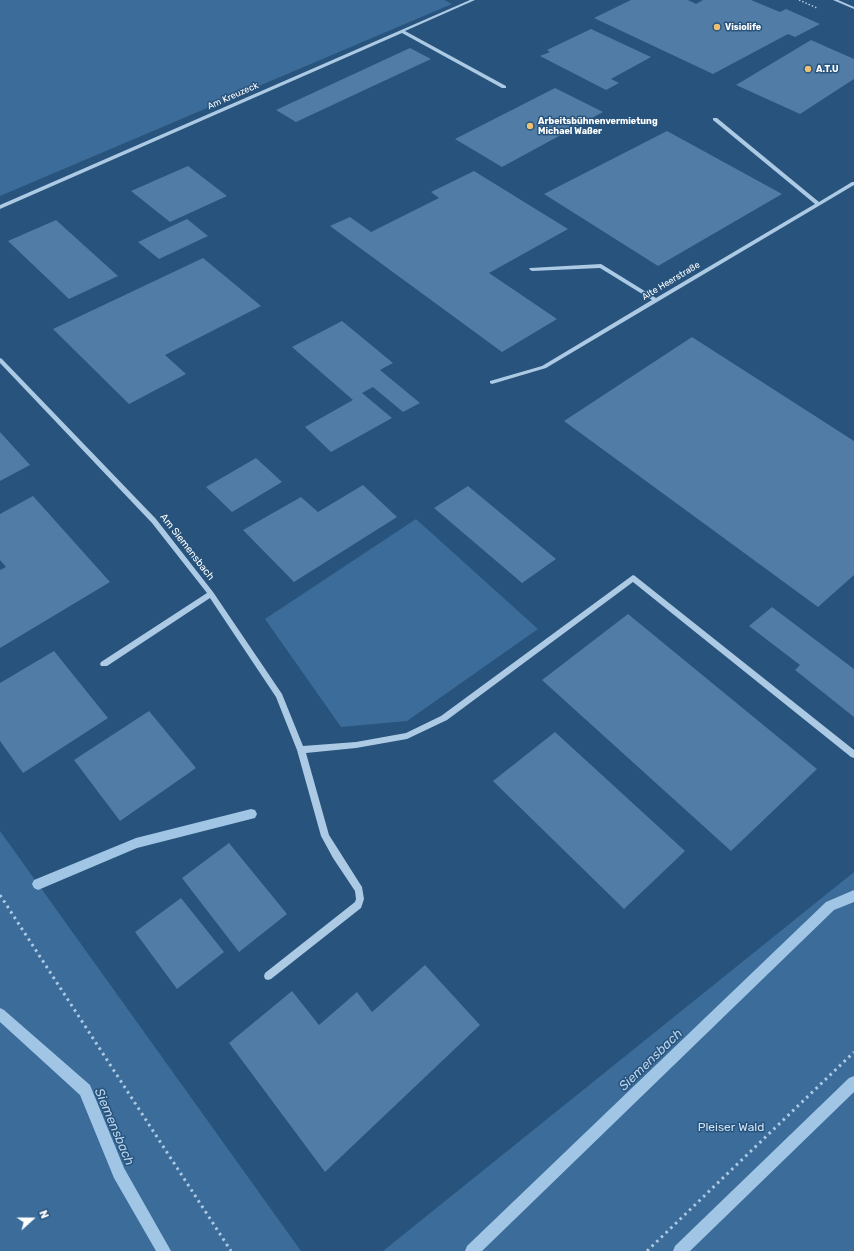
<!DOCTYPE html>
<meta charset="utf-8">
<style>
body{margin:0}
#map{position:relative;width:854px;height:1251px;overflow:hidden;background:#27537c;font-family:Rubik,sans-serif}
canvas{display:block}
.north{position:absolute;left:12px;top:1199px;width:40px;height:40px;-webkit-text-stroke:3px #27537c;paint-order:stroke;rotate:69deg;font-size:11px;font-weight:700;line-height:16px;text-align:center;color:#fff}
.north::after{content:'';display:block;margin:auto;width:14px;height:18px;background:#fff;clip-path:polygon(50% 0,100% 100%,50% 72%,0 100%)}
</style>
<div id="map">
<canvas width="854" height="1251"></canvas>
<div class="north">N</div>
</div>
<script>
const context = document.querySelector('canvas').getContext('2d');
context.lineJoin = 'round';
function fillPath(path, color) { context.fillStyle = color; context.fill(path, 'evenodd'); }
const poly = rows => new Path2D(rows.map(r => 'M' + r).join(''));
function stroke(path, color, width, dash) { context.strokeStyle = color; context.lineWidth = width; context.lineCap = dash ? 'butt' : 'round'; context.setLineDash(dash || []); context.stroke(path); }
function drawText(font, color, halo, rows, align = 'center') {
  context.font = font + ' Rubik,sans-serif'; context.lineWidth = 3; context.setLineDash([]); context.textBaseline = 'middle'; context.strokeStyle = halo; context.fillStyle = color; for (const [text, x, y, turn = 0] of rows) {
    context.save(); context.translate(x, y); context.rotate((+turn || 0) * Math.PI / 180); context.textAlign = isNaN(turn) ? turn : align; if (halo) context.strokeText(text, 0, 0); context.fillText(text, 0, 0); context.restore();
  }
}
const green = poly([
 [0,0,444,0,452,4,0,196],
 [416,519,538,629,407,721,341,727,265,619],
 [0,831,38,884,301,1251,0,1251],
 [854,872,854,1251,383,1251]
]);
const stream = poly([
 [251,809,255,810,257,814,255,818,251,819,137,848,38,890,34,888,32,884,34,880,136,838,251,809],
 [854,890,854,902,834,910,482,1251,465,1251,467,1246,826,902,854,890],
 [0,1008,4,1010,90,1085,124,1168,171,1251,156,1251,114,1178,80,1095,0,1022,0,1008],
 [854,1076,854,1092,690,1251,673,1251,675,1246,849,1078,854,1076]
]);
const building = poly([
 [631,0,688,0,696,4,703,0,751,0,780,12,786,9,820,24,795,37,788,34,713,74,594,18],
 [591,29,651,57,611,79,619,83,606,90,540,56,550,52,547,50],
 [811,40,854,59,854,79,800,114,736,85],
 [410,48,431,59,296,122,276,110],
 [555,88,603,112,502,167,455,139],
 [667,131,782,194,658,266,544,194],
 [188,166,227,196,170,222,131,191],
 [474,171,568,229,489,273,557,319,502,352,330,226,350,217,371,232,439,198,431,192],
 [187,219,208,236,159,259,138,242],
 [56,220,118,276,69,299,8,241],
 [203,258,261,306,165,355,186,374,129,404,53,329],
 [342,321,393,363,380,370,420,403,403,412,373,387,362,393,392,418,331,452,305,427,353,400,292,347],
 [692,337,854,441,854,575,818,607,564,421],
 [0,432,30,465,0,481],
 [256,458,282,482,232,512,206,487],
 [363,485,397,517,294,582,243,530,301,497,318,512],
 [468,486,556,559,522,583,434,508],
 [33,496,110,582,0,648,0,570,6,567,0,560,0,514],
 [772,607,854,669,854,717,795,670,800,665,749,626],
 [628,614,817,769,731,851,542,680],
 [54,651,108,718,23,773,0,741,0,683],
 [149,711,196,768,120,821,74,760],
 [555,732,685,851,624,909,493,781],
 [229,843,287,914,239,952,182,878],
 [181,898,224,952,177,989,135,932],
 [425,965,480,1025,325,1172,229,1043,292,991,319,1025,357,992,372,1012]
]);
const pathFar1 = poly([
 [799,0,817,8]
]);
const path = poly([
 [0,895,231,1251],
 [647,1251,854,1052]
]);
const minor = poly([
 [470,0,475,0,405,31,506,86,506,88,502,88,402,33,0,209,0,205,470,0],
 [833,0,838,0,854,7,854,9,833,0],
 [713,118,717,118,819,202,852,182,854,182,854,185,546,368,492,384,490,383,490,381,542,366,652,300,600,268,532,271,529,269,530,268,601,264,656,298,815,204,713,120,713,118],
 [0,358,2,359,156,519,213,592,282,694,303,746,356,742,406,733,441,716,633,575,635,576,854,750,854,758,851,757,633,582,447,720,407,739,356,748,306,753,329,835,362,887,364,899,361,908,271,979,268,980,265,979,264,976,265,973,355,902,356,899,355,891,333,858,321,836,297,750,276,697,210,598,107,666,101,666,100,664,101,662,207,593,152,523,0,363,0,358]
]);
const markers = [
 [717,27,4,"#ecc073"],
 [808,69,4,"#ecc073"],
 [530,126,4,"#ecc073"]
];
const farPoinames = [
 ["Visiolife",725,27],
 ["A.T.U",816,69],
 ["Arbeitsbühnenvermietung",538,121],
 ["Michael Waßer",538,131]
];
const farStreetnames = [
 ["Am Kreuzeck",233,96,-24],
 ["Alte Heerstraße",671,281,-31]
];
const streetNames = [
 ["Am Siemensbach",187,547,52]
];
const nearParknames = [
 ["Pleiser Wald",731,1128]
];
const nearWaternames = [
 ["Siemensbach",651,1060,-44],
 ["Siemensbach",114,1127,67]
];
fillPath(green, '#3b6c9a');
fillPath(stream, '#a1c6e5');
fillPath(building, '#507ca5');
stroke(pathFar1, '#adcae4', 1.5, [1.5, 2]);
stroke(path, '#adcae4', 3, [2.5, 4]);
fillPath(minor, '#adcae4');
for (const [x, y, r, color] of markers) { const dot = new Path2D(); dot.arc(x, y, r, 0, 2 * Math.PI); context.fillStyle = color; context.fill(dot); stroke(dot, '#27537c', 1.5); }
drawText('bold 9px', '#fff', '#27537c', farPoinames, 'left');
drawText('9px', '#fff', '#27537c', farStreetnames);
drawText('10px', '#fff', '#27537c', streetNames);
drawText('12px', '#cfe2f4', '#27537c', nearParknames);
drawText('italic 13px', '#b8d4ec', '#27537c', nearWaternames);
</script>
